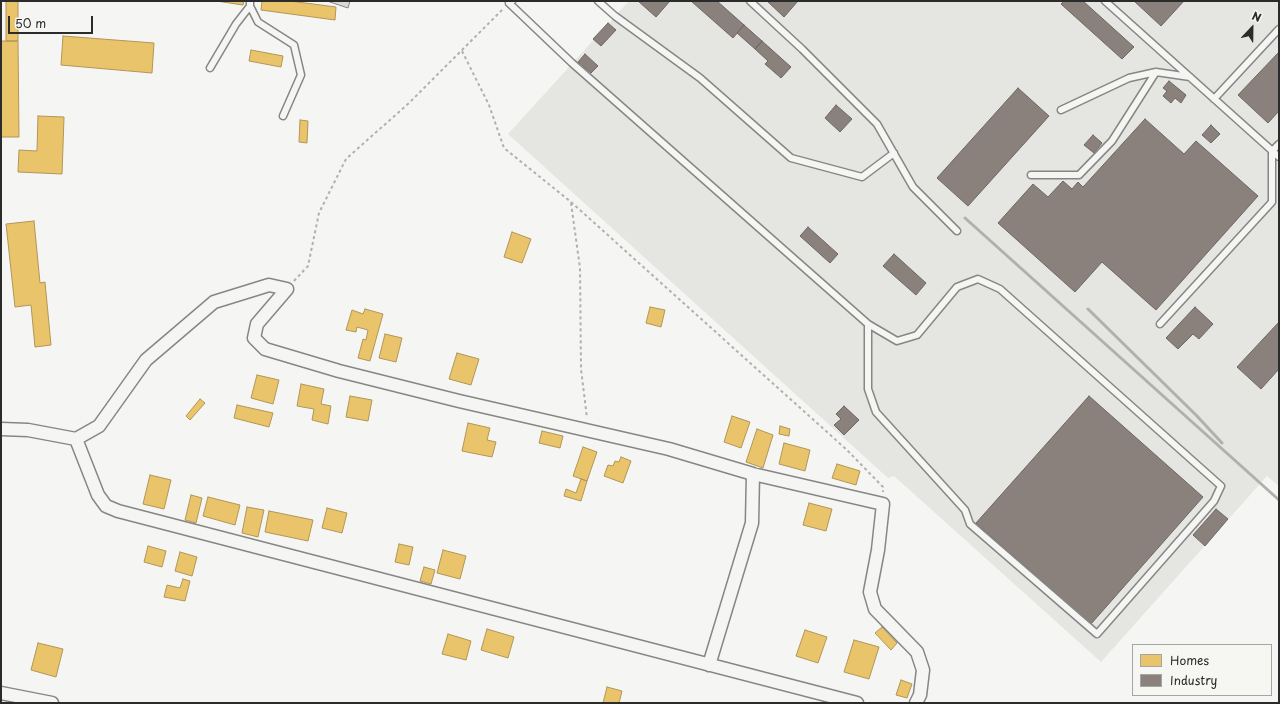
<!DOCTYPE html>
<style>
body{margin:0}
#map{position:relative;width:1280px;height:704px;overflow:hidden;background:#f5f5f3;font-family:"Playpen Sans",sans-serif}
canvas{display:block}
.frame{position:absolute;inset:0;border:2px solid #2b2b2b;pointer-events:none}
.legend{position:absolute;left:1132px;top:644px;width:140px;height:52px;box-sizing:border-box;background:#f6f6f2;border:1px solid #a5a5a2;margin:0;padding:5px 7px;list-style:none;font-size:12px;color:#2b2b2b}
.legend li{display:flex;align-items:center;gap:8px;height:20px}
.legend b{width:20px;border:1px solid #a5a5a2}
.north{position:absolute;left:1232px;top:8px;width:40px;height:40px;-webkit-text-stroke:3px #f6f6f2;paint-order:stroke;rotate:22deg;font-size:11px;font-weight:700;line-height:16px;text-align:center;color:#2b2b2b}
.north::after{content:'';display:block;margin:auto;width:14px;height:18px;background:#2b2b2b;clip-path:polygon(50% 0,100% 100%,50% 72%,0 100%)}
.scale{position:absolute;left:8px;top:16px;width:85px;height:18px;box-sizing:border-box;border:2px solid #2b2b2b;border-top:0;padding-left:5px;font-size:12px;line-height:14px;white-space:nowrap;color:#2b2b2b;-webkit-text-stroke:3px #f6f6f2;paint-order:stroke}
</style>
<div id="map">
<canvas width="1280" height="704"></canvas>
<div class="frame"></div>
<ul class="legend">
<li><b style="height:11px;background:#e9c46a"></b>Homes</li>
<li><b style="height:11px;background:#8a817c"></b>Industry</li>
</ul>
<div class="north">N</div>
<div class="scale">50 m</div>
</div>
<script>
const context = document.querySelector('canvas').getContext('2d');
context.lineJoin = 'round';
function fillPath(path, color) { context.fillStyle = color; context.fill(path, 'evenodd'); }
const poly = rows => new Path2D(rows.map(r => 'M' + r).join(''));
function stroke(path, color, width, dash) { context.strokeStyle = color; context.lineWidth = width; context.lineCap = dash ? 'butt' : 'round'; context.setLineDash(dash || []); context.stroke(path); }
const built = poly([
 [629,1,1279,1,1279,486,1267,476,1101,662,894,476,888,478,508,134]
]);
const homes = poly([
 [6,1,18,1,18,41,6,41,6,1],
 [216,1,244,1,243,5,216,1],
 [262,1,290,1,336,7,335,20,261,10,262,1],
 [63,36,154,43,152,73,61,65,63,36],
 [1,41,18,41,19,137,1,137,1,41],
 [251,50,283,56,281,67,249,61,251,50],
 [38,116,64,117,62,174,18,172,19,150,37,151,38,116],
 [300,120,308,121,307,143,299,142,300,120],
 [34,221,40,283,45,282,51,345,35,347,31,305,15,307,6,224,34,221],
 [512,232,531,239,522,263,504,257,512,232],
 [650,307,665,310,661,327,646,323,650,307],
 [365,309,383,314,370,361,358,358,363,339,366,340,368,330,357,327,356,332,346,330,352,310,363,314,365,309],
 [385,334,402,338,396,362,379,358,385,334],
 [457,353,479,359,471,385,449,379,457,353],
 [257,375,279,380,273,404,251,398,257,375],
 [301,384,324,389,321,404,331,406,328,424,312,420,314,409,297,406,301,384],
 [350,396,372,400,368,421,346,417,350,396],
 [200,399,205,403,190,420,186,416,200,399],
 [237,405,273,413,269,427,234,418,237,405],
 [732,416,750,422,741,448,724,442,732,416],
 [468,423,490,428,487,440,496,442,492,457,462,451,468,423],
 [780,426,790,429,789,436,779,434,780,426],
 [757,429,773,435,763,468,746,462,757,429],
 [542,431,563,436,560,448,539,443,542,431],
 [784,443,810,450,805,471,779,464,784,443],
 [583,447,597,452,587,481,573,476,583,447],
 [621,457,631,461,623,483,604,476,608,465,613,466,615,461,619,462,621,457],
 [837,464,860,471,856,485,832,478,837,464],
 [150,475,171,480,164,509,143,504,150,475],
 [581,479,587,481,581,501,564,496,566,489,576,493,581,479],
 [191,495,202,498,196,523,185,520,191,495],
 [208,497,240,505,235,525,203,516,208,497],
 [809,503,832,509,826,531,803,525,809,503],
 [247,507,264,510,258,537,242,533,247,507],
 [327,508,347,513,342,533,322,528,327,508],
 [269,511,313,520,308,541,265,532,269,511],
 [399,544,413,547,409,565,395,562,399,544],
 [148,546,166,551,162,567,144,562,148,546],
 [443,550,466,556,460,579,437,573,443,550],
 [180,552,197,557,192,576,175,571,180,552],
 [424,567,435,570,431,584,420,581,424,567],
 [183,579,190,581,185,601,164,597,167,585,180,588,183,579],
 [882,627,897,643,891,650,875,633,882,627],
 [487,629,514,637,508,658,481,650,487,629],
 [805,630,827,637,818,663,796,656,805,630],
 [448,634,471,641,466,660,442,654,448,634],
 [854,640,879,647,869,679,844,672,854,640],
 [38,643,63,649,56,677,31,670,38,643],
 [901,680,912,684,907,698,896,695,901,680],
 [607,687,622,691,619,703,603,703,607,687]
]);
const industry = poly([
 [638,1,670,1,656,17,638,1],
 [691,1,717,1,744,25,733,38,691,1],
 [767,1,798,1,784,17,767,1],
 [1064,1,1083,1,1134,47,1122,59,1061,4,1064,1],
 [1134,1,1184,1,1161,26,1134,1],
 [608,23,616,30,601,46,593,39,608,23],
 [744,25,762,41,755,49,737,33,744,25],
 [762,41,791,67,781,78,765,64,768,61,755,49,762,41],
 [1279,52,1279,111,1268,123,1238,95,1279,52],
 [585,54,598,66,591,73,578,62,585,54],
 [1169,81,1186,95,1181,103,1175,98,1171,103,1163,96,1167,91,1163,88,1169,81],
 [1018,88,1049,116,968,206,937,178,1018,88],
 [836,105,852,119,840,132,825,118,836,105],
 [1145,119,1184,154,1196,141,1258,196,1156,310,1102,262,1075,292,998,223,1033,184,1048,197,1063,181,1072,189,1078,182,1083,187,1145,119],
 [1211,125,1220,134,1211,143,1202,135,1211,125],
 [1093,135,1102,143,1094,153,1084,145,1093,135],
 [808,227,838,254,830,263,800,236,808,227],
 [894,254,926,283,916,295,883,266,894,254],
 [1195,307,1213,324,1199,339,1193,334,1178,349,1166,338,1195,307],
 [1279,322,1279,369,1261,389,1237,367,1279,322],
 [1089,396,1203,497,1091,624,976,523,1089,396],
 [844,406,859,420,844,435,834,425,841,419,836,414,844,406],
 [1216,509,1228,519,1205,546,1193,535,1216,509]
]);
const building = poly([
 [327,1,350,1,348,8,327,1]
]);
const path = poly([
 [462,51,489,105,504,148,571,202,847,450,883,487,883,492],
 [571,203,580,268,581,369,587,418],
 [294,281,308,266,319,213,346,159,409,103,504,8]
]);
const service = poly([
 [512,1,509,3,572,63,868,324,897,341,917,335,957,287,978,279,1000,289,1221,486,1214,501,1097,634,970,524,965,510,876,412,868,389,868,324],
 [598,1,615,16,700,78,791,158,862,177,894,153],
 [750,1,802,49,877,124,913,187,957,231],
 [1105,1,1279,157],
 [250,6,258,22,294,45,301,75,283,116],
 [210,68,236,24,250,6,250,1],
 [1214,99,1279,29],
 [1061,110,1129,78,1156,72,1190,77],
 [1031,175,1079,175,1112,141,1156,72],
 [1160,324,1272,202,1272,151,1279,144]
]);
const minor = poly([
 [1,429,28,430,76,439,98,495,106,506,118,511,857,703],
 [76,439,99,426,146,360,214,302,269,285,287,289,257,324,254,338,265,349,339,371,459,401,669,449,753,474,883,504,878,550,870,592,875,609,917,652,923,670,920,695,916,703],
 [709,665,752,523,753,474],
 [1,693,52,703]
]);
const rail = poly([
 [965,218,1279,500],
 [1088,309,1196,415,1222,443]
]);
fillPath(built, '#e5e5e2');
fillPath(homes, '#e9c46a');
stroke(homes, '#b09657', 1);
fillPath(industry, '#8a817c');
stroke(industry, '#6e6764', 1);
fillPath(building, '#d9d9d8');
stroke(building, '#868685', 1);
stroke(service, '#868685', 9);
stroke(minor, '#868685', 15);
stroke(path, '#b0b0af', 2, [3, 3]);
stroke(service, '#f5f5f3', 6);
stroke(minor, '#f5f5f3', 12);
stroke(rail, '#b0b0af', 3);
</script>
